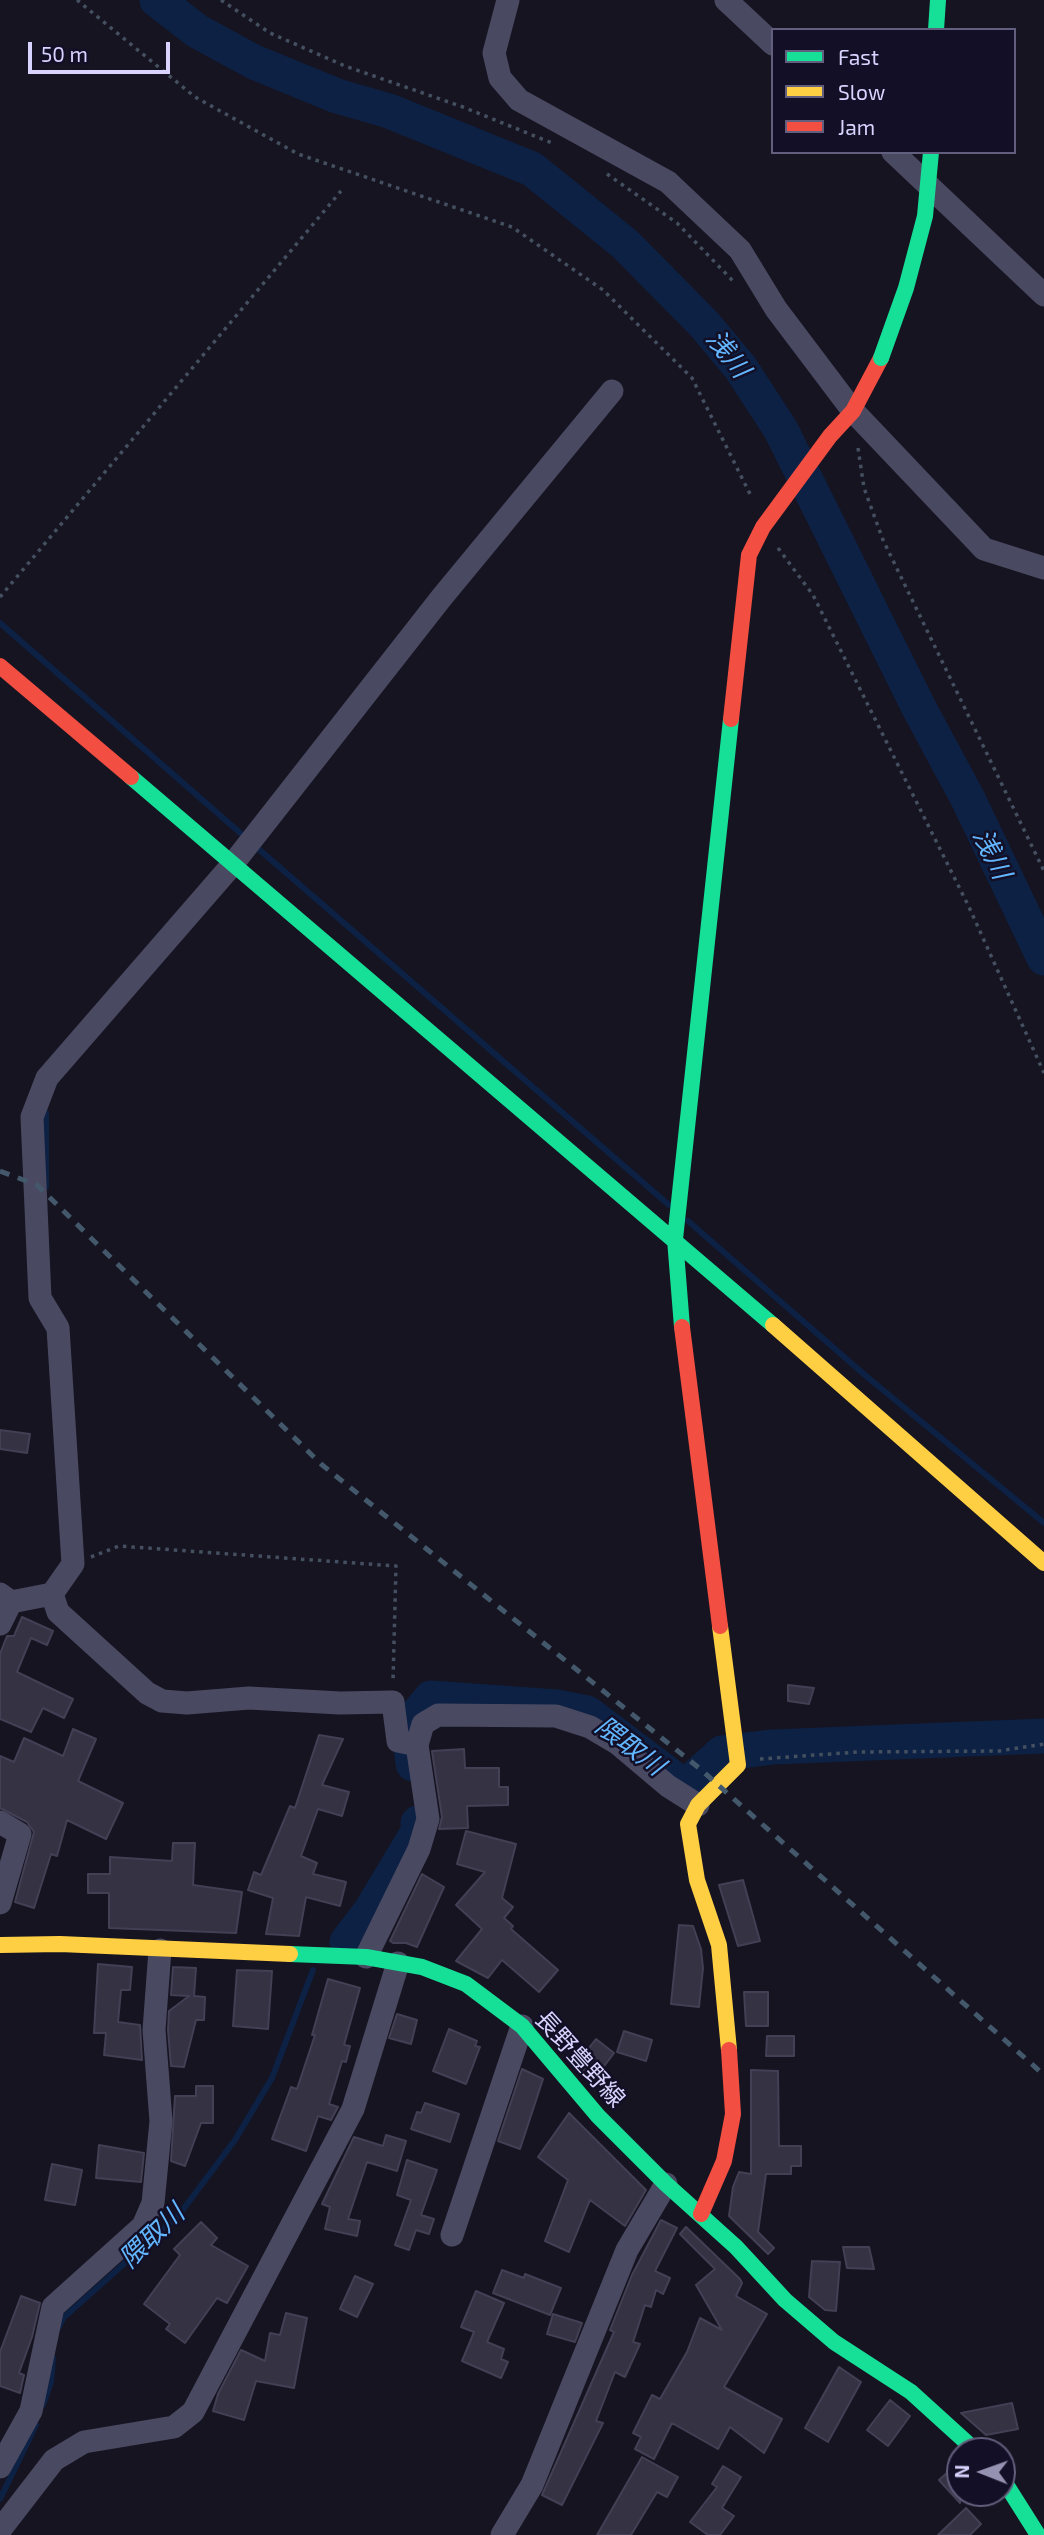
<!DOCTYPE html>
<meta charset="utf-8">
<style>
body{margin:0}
#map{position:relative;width:1044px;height:2535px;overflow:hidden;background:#161421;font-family:"Exo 2",sans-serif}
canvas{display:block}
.legend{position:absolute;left:771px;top:28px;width:245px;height:126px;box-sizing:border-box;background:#130f26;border:2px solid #625e7d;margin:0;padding:9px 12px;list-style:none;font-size:21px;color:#d9d4ff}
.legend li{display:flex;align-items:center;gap:14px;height:35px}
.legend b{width:35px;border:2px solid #625e7d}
.north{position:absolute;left:946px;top:2437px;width:70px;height:70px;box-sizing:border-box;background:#130f26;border:2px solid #625e7d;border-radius:50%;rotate:271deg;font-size:19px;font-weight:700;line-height:28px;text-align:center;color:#d9d4ff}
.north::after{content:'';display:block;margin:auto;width:24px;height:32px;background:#9591b1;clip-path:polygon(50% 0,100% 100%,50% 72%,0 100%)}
.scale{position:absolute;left:28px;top:42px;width:142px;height:32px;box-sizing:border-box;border:4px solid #d9d4ff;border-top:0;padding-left:9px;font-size:21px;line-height:24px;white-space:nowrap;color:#d9d4ff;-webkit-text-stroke:5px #130f26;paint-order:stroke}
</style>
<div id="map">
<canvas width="1044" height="2535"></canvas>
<ul class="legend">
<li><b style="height:9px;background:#16e098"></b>Fast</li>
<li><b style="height:9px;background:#ffcf43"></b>Slow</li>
<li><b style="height:9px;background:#f24e42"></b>Jam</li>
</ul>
<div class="north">N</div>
<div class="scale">50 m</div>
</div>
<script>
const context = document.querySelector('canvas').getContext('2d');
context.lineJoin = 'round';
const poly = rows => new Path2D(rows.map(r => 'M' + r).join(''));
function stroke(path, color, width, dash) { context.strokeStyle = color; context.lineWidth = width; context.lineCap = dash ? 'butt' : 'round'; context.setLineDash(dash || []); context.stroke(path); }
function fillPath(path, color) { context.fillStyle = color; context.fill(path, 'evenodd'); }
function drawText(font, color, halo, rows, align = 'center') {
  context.font = font + ' "Exo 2","Noto Sans JP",sans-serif'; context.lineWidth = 5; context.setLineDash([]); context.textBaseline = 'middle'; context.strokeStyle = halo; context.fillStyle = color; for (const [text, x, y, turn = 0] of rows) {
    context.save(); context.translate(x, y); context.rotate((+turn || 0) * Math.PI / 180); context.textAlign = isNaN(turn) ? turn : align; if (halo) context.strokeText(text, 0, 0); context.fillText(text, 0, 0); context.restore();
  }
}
const stream = poly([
 [0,623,246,838],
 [254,845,669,1205],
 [46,1187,46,1113],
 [688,1221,866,1376,1044,1523],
 [59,2327,63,2318,179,2215,235,2140,272,2078,313,1970],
 [43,2405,51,2382,53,2358],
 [0,2499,36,2425]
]);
const river = poly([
 [157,0,197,31,254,62,337,96,389,111,532,169,625,244,704,324,740,367,781,430,919,708,968,799,1044,958],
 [413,1764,409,1731,415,1717,431,1698,557,1707,587,1713,685,1787,722,1753,773,1747,1044,1736],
 [347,1942,370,1912,418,1832,418,1823]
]);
const building = poly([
 [0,1430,30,1434,27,1453,0,1449,0,1430],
 [22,1617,53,1631,47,1645,31,1638,17,1672,73,1699,64,1718,43,1708,31,1732,0,1719,0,1654,7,1636,14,1636,22,1617],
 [788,1685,814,1688,809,1704,788,1701,788,1685],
 [73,1729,96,1739,78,1781,123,1803,106,1839,67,1820,57,1856,51,1854,34,1908,15,1902,34,1832,27,1822,0,1808,0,1756,14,1762,24,1738,63,1756,73,1729],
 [319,1735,343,1739,322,1785,349,1792,342,1816,318,1809,301,1856,317,1863,313,1874,346,1882,340,1906,306,1897,299,1936,266,1934,273,1898,248,1890,254,1872,261,1875,290,1806,295,1808,319,1735],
 [464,1749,465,1768,499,1768,499,1787,508,1787,508,1805,467,1806,468,1828,439,1829,442,1817,432,1751,464,1749],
 [466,1831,516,1844,502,1898,513,1907,504,1918,513,1926,511,1929,558,1970,539,1992,502,1960,488,1978,456,1961,482,1929,456,1905,485,1872,457,1864,466,1831],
 [173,1843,195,1843,193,1885,242,1892,236,1933,109,1928,109,1893,88,1893,88,1874,110,1874,110,1857,172,1861,173,1843],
 [422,1874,444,1887,417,1947,406,1943,393,1943,390,1941,422,1874],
 [743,1880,760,1941,738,1946,719,1885,743,1880],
 [679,1925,693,1926,701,1949,703,1968,699,2007,671,2004,679,1925],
 [98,1964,132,1967,130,1990,121,1990,118,2022,140,2025,142,2060,104,2055,106,2033,94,2033,98,1964],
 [173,1967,196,1968,194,1996,205,1997,204,2020,196,2020,184,2067,171,2066,168,2030,169,2011,189,1996,171,1995,173,1967],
 [237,1970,272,1971,268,2029,233,2026,237,1970],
 [328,1979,360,1988,344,2045,350,2046,346,2062,342,2061,329,2104,338,2107,331,2120,318,2116,306,2151,272,2139,291,2087,297,2089,315,2035,312,2035,328,1979],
 [744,1992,768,1992,768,2026,746,2026,744,1992],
 [397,2014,417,2020,411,2044,389,2038,397,2014],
 [449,2029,477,2041,475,2046,480,2047,466,2084,433,2071,449,2029],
 [624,2031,652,2040,646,2061,617,2052,624,2031],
 [767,2036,794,2036,794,2056,766,2056,767,2036],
 [596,2039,614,2053,593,2081,577,2063,596,2039],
 [522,2069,543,2079,520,2149,498,2141,522,2069],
 [751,2070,778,2071,779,2146,801,2146,801,2166,791,2166,791,2174,766,2174,758,2232,774,2248,768,2254,729,2216,733,2187,739,2172,751,2174,751,2070],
 [196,2086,213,2086,213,2123,201,2123,185,2166,171,2161,175,2096,196,2096,196,2086],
 [425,2103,459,2114,450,2142,411,2129,417,2112,421,2113,425,2103],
 [569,2113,646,2190,625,2226,590,2200,569,2252,545,2241,568,2180,538,2157,569,2113],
 [386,2135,406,2141,397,2171,367,2162,348,2219,360,2221,357,2236,325,2229,330,2207,322,2204,354,2137,383,2146,386,2135],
 [99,2145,144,2153,141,2182,96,2178,99,2145],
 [407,2160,437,2170,421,2215,434,2219,429,2234,416,2230,409,2250,395,2245,411,2200,397,2195,407,2160],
 [52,2164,82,2170,75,2205,45,2200,52,2164],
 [661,2220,677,2228,655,2271,670,2278,663,2294,656,2290,651,2307,645,2305,633,2342,640,2344,625,2377,615,2372,596,2421,603,2423,562,2505,542,2495,614,2332,610,2330,632,2275,661,2220],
 [201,2222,217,2238,211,2245,248,2266,227,2303,217,2298,185,2343,166,2329,170,2324,144,2304,180,2255,174,2249,201,2222],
 [686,2227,740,2279,742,2283,736,2296,767,2314,724,2387,782,2419,764,2453,730,2427,718,2449,672,2423,654,2459,635,2449,641,2437,633,2433,652,2395,660,2399,687,2352,700,2318,722,2330,696,2285,715,2269,680,2234,686,2227],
 [843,2247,869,2247,874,2269,847,2268,843,2247],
 [812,2261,840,2262,836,2311,825,2310,809,2297,812,2261],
 [502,2270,524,2278,525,2274,561,2288,550,2315,493,2293,502,2270],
 [355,2276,373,2284,357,2317,340,2309,355,2276],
 [476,2291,504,2303,487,2342,504,2349,501,2359,508,2362,501,2378,462,2361,474,2332,461,2327,476,2291],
 [21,2296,40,2303,32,2337,19,2373,24,2375,20,2393,0,2386,0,2352,21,2296],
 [286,2313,307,2318,294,2388,256,2381,244,2420,213,2411,218,2394,241,2350,265,2361,270,2333,280,2335,286,2313],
 [553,2314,582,2323,575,2342,547,2334,553,2314],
 [839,2367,861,2382,828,2442,805,2428,839,2367],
 [890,2400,910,2416,888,2446,867,2430,890,2400],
 [1012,2403,1018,2429,986,2435,961,2413,1012,2403],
 [642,2457,678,2477,667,2497,657,2492,631,2535,597,2535,642,2457],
 [960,2461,960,2503,939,2480,960,2461],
 [723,2466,741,2477,722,2508,734,2516,720,2535,708,2535,690,2522,717,2487,712,2484,723,2466],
 [966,2508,981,2524,970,2535,938,2535,966,2508]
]);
const path = poly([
 [77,0,195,97,298,154,512,227,603,290,692,378,752,498],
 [221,0,270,33,345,66,463,107,552,143],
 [607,174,677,223,734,282],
 [858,448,864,488,883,540,1044,871],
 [778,548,813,595,969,907,1044,1073],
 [0,597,341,191],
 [91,1557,119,1546,396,1566,393,1681],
 [760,1759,858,1752,999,1751,1044,1744]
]);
const street = poly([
 [508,0,494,53,500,78,519,100,668,182,740,250,776,309,853,411,984,549,1044,568],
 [726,0,773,44],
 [893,152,1044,295],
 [0,1594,11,1602,52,1594,73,1564,58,1328,40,1298,32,1117,47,1078,232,865,442,597,612,391],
 [52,1594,58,1612,147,1693,162,1701,187,1703,249,1698,340,1703,393,1702,398,1741,417,1745,423,1724,438,1715,556,1716,590,1727,617,1743,668,1786,698,1805],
 [0,1624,11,1602],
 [0,1822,20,1834,0,1903],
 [366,1957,419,1849,428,1819,417,1745],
 [452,2235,522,2026],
 [0,2467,31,2411,53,2307,143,2226,153,2203,161,2121,154,2030,160,1950],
 [0,2530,54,2460,84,2442,174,2427,193,2412,353,2109,398,1963],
 [502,2535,532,2485,627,2250,666,2184]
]);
const fast = poly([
 [936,30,938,0],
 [131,777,773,1325],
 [682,1327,675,1239,731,719],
 [290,1954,366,1957,422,1967,466,1984,522,2026,598,2116,666,2184,736,2247,785,2300,834,2342,911,2392,976,2451],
 [1002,2478,1038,2535]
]);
const slow = poly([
 [773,1325,1044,1563],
 [720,1626,738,1765,698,1805,688,1824,697,1880,719,1945,729,2050],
 [0,1945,60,1944,290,1954]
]);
const jam = poly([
 [0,666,131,777],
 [731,719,749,555,763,527,830,436,853,411,881,358],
 [682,1327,720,1626],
 [701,2214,724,2161,733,2114,729,2050]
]);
const rail = poly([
 [0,1171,37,1185,321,1464,699,1768,1044,2075]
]);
const fastBridge = poly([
 [881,358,906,288,925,216,931,152]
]);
const streetNames = [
 ["長野豊野線",580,2059,48]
];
const waterNames = [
 ["浅川",728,354,52],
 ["浅川",992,854,64],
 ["隈取川",630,1746,37],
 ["隈取川",152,2236,-44]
];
stroke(stream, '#0d2144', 6);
stroke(river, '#0d2144', 35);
fillPath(building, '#343243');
stroke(building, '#433f54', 2);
stroke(path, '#44505f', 3.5, [3.5, 5]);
stroke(street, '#4a4962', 23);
stroke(fast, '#16e098', 16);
stroke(slow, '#ffcf43', 16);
stroke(jam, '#f24e42', 16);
stroke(rail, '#43596b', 5, [10, 9]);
stroke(fastBridge, '#16e098', 16);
drawText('24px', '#d9d4ff', '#130f26', streetNames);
drawText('italic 26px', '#62b6ff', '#130f26', waterNames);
</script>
